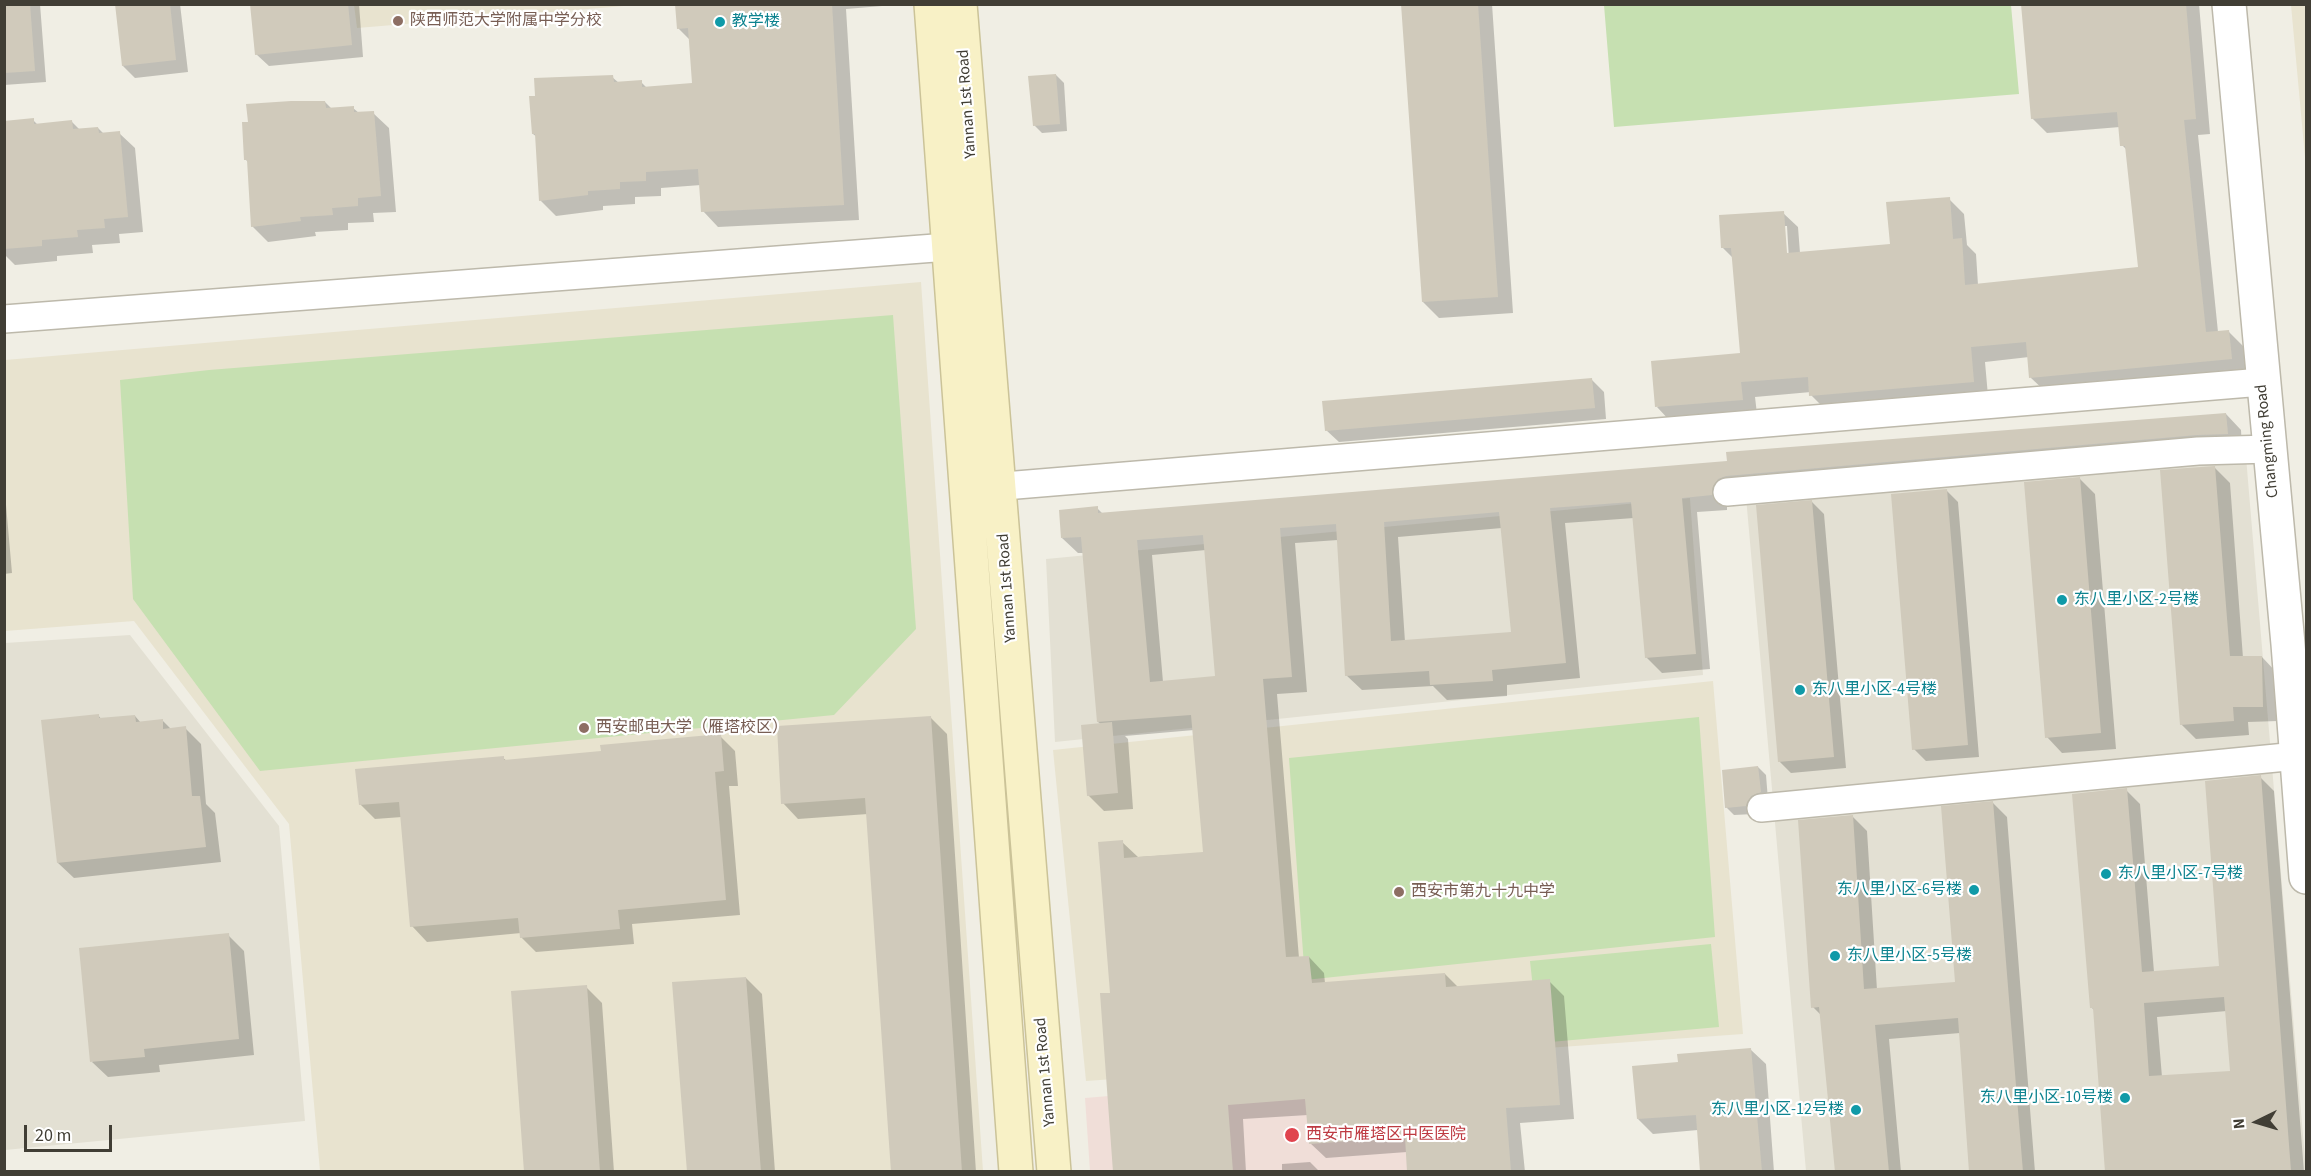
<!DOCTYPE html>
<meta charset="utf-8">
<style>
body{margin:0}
#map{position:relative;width:2311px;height:1176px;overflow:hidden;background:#f0eee4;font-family:"Source Sans 3",sans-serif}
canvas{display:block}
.frame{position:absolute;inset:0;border:6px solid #413e35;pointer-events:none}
.north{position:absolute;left:2227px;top:1092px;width:60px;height:60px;-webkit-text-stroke:4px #fff;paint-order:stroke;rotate:265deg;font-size:16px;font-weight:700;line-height:24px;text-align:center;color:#413e35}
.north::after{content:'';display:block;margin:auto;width:21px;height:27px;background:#413e35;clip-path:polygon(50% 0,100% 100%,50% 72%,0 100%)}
.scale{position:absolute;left:24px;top:1125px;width:88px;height:27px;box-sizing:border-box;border:3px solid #413e35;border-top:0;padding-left:8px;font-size:18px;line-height:21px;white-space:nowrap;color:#413e35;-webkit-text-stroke:4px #fff;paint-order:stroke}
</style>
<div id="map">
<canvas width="2311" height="1176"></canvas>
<div class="frame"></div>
<div class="north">N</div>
<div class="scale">20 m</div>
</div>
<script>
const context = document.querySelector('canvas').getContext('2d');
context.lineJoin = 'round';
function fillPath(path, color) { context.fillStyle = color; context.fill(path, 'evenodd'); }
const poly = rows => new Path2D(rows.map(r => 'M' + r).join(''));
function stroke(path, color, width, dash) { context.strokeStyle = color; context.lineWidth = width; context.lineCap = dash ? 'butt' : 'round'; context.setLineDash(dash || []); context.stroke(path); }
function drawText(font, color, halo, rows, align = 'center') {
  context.font = font + ' "Source Sans 3","Noto Sans SC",sans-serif'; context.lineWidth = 4.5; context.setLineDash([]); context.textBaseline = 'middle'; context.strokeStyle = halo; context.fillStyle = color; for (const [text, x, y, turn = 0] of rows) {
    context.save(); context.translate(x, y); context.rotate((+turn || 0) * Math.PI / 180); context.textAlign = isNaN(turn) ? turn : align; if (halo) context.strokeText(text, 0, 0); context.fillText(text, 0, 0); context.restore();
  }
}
const residential = poly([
 [2245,445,2306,1171,1806,1171,1745,486],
 [1690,498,1703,675,1055,742,1046,559],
 [130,635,279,826,305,1121,5,1150,5,643]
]);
const education = poly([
 [354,5,354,4,636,5,357,28],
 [2291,5,2306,5,2306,168],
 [921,282,983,1171,320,1171,289,824,134,621,5,631,5,360],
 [1713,681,1743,1034,1086,1081,1053,750]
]);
const medical = poly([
 [1492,1064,1500,1171,1090,1171,1085,1098]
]);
const green = poly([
 [1604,5,2011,5,2019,94,1614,127],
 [893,315,916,629,834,715,260,771,133,599,120,380,209,370],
 [1699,717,1715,937,1305,980,1289,758],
 [1711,944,1719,1027,1539,1043,1530,961]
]);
const shadow = poly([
 [4,4,40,4,46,82,4,85],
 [117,4,180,4,188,72,135,78,123,66],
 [251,4,359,4,363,57,269,66,256,54],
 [676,4,906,4,846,9,859,220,718,227,703,211,701,185,661,188,661,196,635,197,635,204,603,206,603,210,556,216,540,200,537,137,533,134,612,77,619,83,641,82,647,88,693,84,690,40,678,28],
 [1403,4,1492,4,1513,313,1439,318,1423,302],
 [2023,4,2199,4,2210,134,2198,135,2218,332,2228,331,2243,346,2246,374,2046,392,2031,378,2029,357,1985,362,1988,396,1826,410,1811,395,1811,392,1755,397,1757,414,1671,422,1657,407,1742,355,1733,258,1723,248,1783,213,1798,227,1800,253,1891,246,1949,199,1964,214,1967,245,1976,254,1978,285,2140,268,2128,151,2122,145,2120,127,2047,133,2032,118],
 [1784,226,1787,226,1789,260,1786,261],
 [1056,75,1064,83,1067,131,1042,133,1034,125],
 [325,102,332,109,353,108,359,113,373,113,389,128,396,212,373,213,374,222,348,223,348,230,315,232,316,236,268,242,252,226,248,162,246,160],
 [33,120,38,125,72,122,80,130,98,128,104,134,119,133,135,148,143,232,119,234,120,243,92,245,93,253,57,256,57,261,15,265,4,254,4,122],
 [1592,380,1604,392,1606,419,1339,442,1326,430],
 [2226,414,2241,430,2242,449,1727,502,1727,510,1697,512,1710,669,1662,673,1646,657,1634,518,1565,523,1580,678,1507,685,1507,696,1447,700,1433,686,1362,690,1346,675,1338,540,1295,543,1307,692,1277,694,1299,958,1309,957,1324,973,1325,983,1445,974,1458,987,1549,981,1564,996,1574,1119,1520,1123,1525,1172,1409,1172,1407,1152,1326,1158,1310,1143,1308,1115,1243,1119,1246,1172,1114,1172,1112,994,1122,842,1138,857,1204,853,1194,730,1125,736,1128,739,1133,809,1104,811,1088,795,1101,724,1098,722,1084,553,1078,553,1062,538,1097,508,1103,514,1728,463],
 [1502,528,1513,634,1405,642,1398,537],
 [1206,550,1216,677,1163,682,1152,555],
 [2215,468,2230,483,2243,658,2262,657,2277,673,2278,721,2248,722,2249,735,2196,739,2181,724],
 [2080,479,2095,494,2116,749,2062,753,2047,737],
 [4,482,12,573,4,574],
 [1946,490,1958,502,1979,757,1926,761,1914,749],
 [1812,502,1824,514,1846,768,1791,773,1779,761],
 [98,715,102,720,135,716,141,723,162,720,171,729,185,728,201,744,206,804,215,813,221,862,74,878,58,863],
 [931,718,947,734,976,1172,893,1172,868,814,798,819,783,803],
 [720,736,735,751,738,786,729,786,740,915,632,924,634,944,536,952,521,937,521,933,427,942,412,926,402,817,375,819,360,804,503,758,507,761,602,753],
 [1758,767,1766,775,1768,800,1754,814,1734,815,1726,807],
 [2260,777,2274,791,2304,1172,2106,1172,2095,1011,2091,1007,2126,790,2140,804,2154,972,2220,967],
 [2227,1011,2231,1072,2162,1077,2157,1017],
 [1993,803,2007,817,2035,1172,1971,1172,1960,1033,1889,1039,1901,1172,1836,1172,1822,1016,1813,1007,1852,816,1867,831,1877,990,1956,983],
 [228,935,244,951,254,1055,159,1065,160,1072,108,1077,92,1062],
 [746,978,762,994,775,1172,688,1172],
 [586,987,602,1003,614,1172,526,1172],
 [1751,1050,1766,1064,1774,1172,1702,1172,1698,1130,1653,1134,1638,1119,1680,1064],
 [1310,1162,1320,1172,1282,1172,1282,1164]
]);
const building = poly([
 [4,4,30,4,35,71,4,73],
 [115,4,170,4,176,60,122,66],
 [250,4,348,4,352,45,255,55],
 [675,4,832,4,844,205,701,212,698,169,646,172,646,181,620,182,620,189,588,191,588,195,539,201,535,134,532,134,529,96,535,96,534,78,613,75,614,82,642,80,642,87,692,83,688,28,677,29],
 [1401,4,1478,4,1498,297,1422,302],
 [2021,4,2186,4,2196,119,2184,120,2206,332,2229,330,2232,359,2029,378,2026,342,1971,347,1974,382,1809,396,1808,377,1741,382,1743,400,1655,407,1651,361,1740,353,1731,248,1721,248,1719,215,1784,211,1787,253,1890,244,1886,202,1950,197,1953,239,1962,238,1965,285,2138,267,2125,146,2120,146,2117,112,2031,119],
 [1056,74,1060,124,1033,126,1028,76],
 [291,101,325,101,326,108,354,106,354,112,374,111,381,196,358,198,358,206,332,208,333,215,300,217,301,221,251,227,247,160,244,160,242,122,248,122,246,104],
 [34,118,34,124,72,120,73,129,98,127,99,133,120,131,128,217,104,219,105,228,77,230,78,237,42,240,42,246,4,249,4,121],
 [1592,378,1595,408,1325,431,1322,401],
 [2226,413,2228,434,2197,435,1726,476,1718,479,1713,486,1712,495,1682,498,1696,654,1645,658,1631,502,1550,508,1566,663,1492,670,1493,681,1430,685,1429,671,1345,676,1336,524,1280,528,1292,677,1263,679,1286,957,1309,956,1312,983,1445,973,1446,987,1550,979,1560,1105,1506,1108,1511,1172,1407,1172,1405,1137,1309,1144,1305,1099,1228,1105,1233,1172,1113,1172,1100,993,1110,993,1098,842,1123,840,1124,858,1203,852,1191,715,1097,722,1081,537,1061,538,1059,510,1098,506,1098,513,1727,461,1726,452],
 [1499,512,1511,632,1391,641,1384,522],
 [1203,535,1215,676,1150,682,1137,540],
 [2215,466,2230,656,2262,656,2263,707,2233,707,2234,721,2180,725,2160,470],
 [2080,477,2101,733,2045,738,2024,482],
 [1947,489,1968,745,1912,750,1891,494],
 [1812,500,1834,757,1778,762,1756,505],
 [99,714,99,718,135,715,136,722,163,719,163,729,186,726,192,796,200,796,206,847,57,863,41,720],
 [931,716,962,1172,891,1172,865,798,781,804,777,726],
 [1112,722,1118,793,1087,796,1081,725],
 [721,734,724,771,715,772,726,900,618,910,620,929,520,938,518,918,410,927,399,802,359,805,355,769,504,756,504,760,601,751,600,745],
 [1758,766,1761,792,1751,796,1746,806,1725,808,1722,770],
 [2261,775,2291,1171,2105,1172,2093,1008,2090,1008,2072,794,2127,788,2142,972,2219,966,2205,781],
 [2224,997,2230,1071,2149,1076,2144,1003],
 [1993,801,2023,1172,1969,1172,1958,1018,1875,1025,1889,1172,1835,1172,1819,1007,1811,1008,1798,820,1853,815,1864,989,1955,982,1941,806],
 [229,933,239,1039,144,1049,145,1057,90,1062,79,948],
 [746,977,761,1172,687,1172,672,982],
 [587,985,600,1172,524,1172,511,991],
 [1751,1048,1762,1172,1700,1172,1696,1115,1637,1119,1632,1066,1678,1062,1677,1054]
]);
const minor = poly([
 [4,319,948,247],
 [980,488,2262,382],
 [1727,492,2198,451,2270,449],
 [1761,808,2297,756]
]);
const tertiary = poly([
 [2229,4,2288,644,2306,877]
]);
const secondary = poly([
 [931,4,1016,1172],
 [960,4,1054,1172]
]);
const markers = [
 [398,21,6,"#8d6e63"],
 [720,22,6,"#0f9aa8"],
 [2062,600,6,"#0f9aa8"],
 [1800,690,6,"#0f9aa8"],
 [584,728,6,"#8d6e63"],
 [2106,874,6,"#0f9aa8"],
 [1974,890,6,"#0f9aa8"],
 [1399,892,6,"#8d6e63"],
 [1835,956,6,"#0f9aa8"],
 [2125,1098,6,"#0f9aa8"],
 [1856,1110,6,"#0f9aa8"],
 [1292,1135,8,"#e0444e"]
];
const educationNames = [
 ["陕西师范大学附属中学分校",410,21],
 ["西安邮电大学（雁塔校区）",596,728],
 ["西安市第九十九中学",1411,892]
];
const cultureNames = [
 ["教学楼",732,22],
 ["东八里小区-2号楼",2074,600],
 ["东八里小区-4号楼",1812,690],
 ["东八里小区-7号楼",2118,874],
 ["东八里小区-6号楼",1962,890,"right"],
 ["东八里小区-5号楼",1847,956],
 ["东八里小区-10号楼",2113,1098,"right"],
 ["东八里小区-12号楼",1844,1110,"right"]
];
const streetNames = [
 ["Yannan 1st Road",968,104,-94],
 ["Changming Road",2268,441,-96],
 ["Yannan 1st Road",1008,588,-94],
 ["Yannan 1st Road",1046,1072,-95]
];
const healthNames = [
 ["西安市雁塔区中医医院",1306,1135]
];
fillPath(residential, '#e3e0d3');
fillPath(education, '#e8e3cf');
fillPath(medical, '#f0ded8');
fillPath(green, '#c6e0b1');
fillPath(shadow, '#0003');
fillPath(building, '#d0cabb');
stroke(minor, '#bdb9ab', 30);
stroke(tertiary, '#bdb9ab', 36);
stroke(secondary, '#cbc398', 36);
stroke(minor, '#fff', 27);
stroke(tertiary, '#fff', 33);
stroke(secondary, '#f8f1c6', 33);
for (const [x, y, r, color] of markers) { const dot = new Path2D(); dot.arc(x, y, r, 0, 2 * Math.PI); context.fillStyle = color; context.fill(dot); stroke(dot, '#fff', 2); }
drawText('16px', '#785e54', '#fff', educationNames, 'left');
drawText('16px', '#0d838f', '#fff', cultureNames, 'left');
drawText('16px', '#413e35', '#fff', streetNames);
drawText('16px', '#be3a42', '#fff', healthNames, 'left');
</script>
